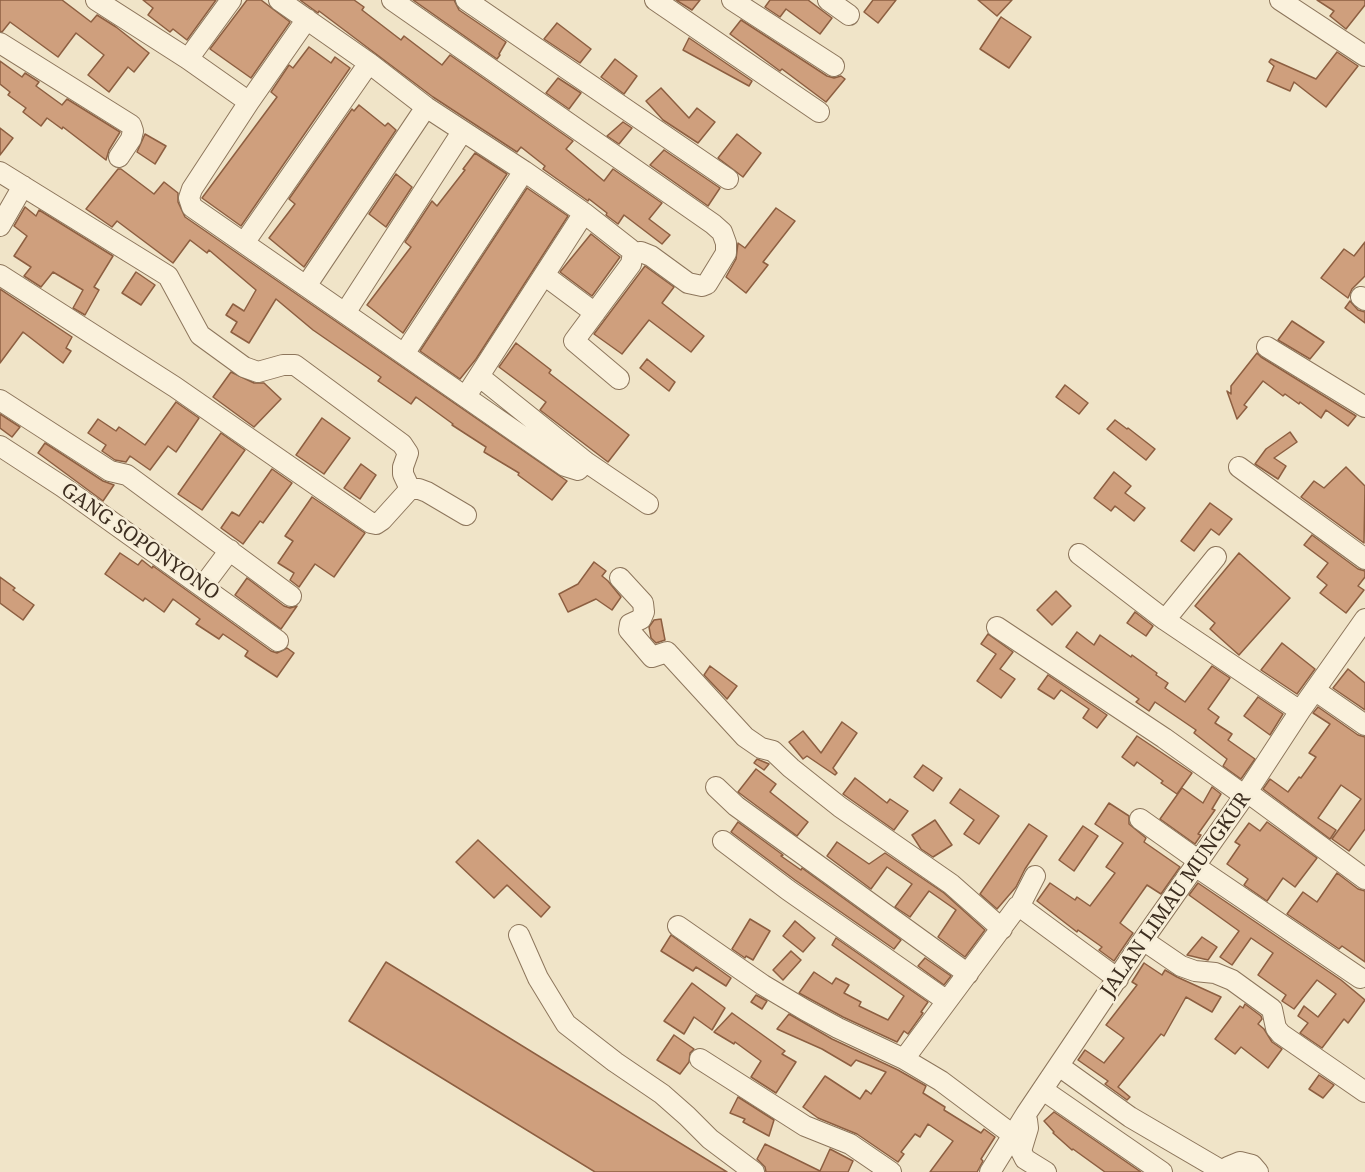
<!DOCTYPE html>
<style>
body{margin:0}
canvas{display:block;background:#f0e4c8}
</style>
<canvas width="1365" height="1172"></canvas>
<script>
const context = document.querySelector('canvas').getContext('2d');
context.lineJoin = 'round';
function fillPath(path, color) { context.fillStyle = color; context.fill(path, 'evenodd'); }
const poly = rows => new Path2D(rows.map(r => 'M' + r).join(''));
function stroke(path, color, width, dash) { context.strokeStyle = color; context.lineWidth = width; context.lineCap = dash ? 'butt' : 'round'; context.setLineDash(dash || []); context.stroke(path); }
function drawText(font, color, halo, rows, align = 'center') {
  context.font = font + ' "Noto Serif",serif'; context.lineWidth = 5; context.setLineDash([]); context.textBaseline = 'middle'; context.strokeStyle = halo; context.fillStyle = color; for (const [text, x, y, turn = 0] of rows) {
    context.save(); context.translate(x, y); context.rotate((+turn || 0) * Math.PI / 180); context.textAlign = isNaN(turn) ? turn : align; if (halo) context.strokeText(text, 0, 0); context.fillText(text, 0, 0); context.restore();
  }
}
const building = poly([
 [0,0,62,0,91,22,97,15,116,27,149,53,134,72,128,67,109,92,88,75,104,55,76,33,58,57,10,22,2,32,0,31,0,0],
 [143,0,216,0,187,40,173,29,170,32,148,15,153,8,143,0],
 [247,0,261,0,290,22,251,78,210,49,247,0],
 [300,0,354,0,364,7,362,10,401,40,404,36,442,65,450,55,573,141,566,149,604,181,613,169,662,203,649,219,670,235,662,244,624,215,618,224,606,215,607,213,589,199,588,201,543,169,545,166,521,147,517,152,433,97,319,11,318,13,300,0],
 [413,0,454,0,459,10,506,42,499,54,500,55,497,59,413,0],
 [676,0,700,0,692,10,676,0],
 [770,0,808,0,832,18,820,34,786,9,780,17,765,7,770,0],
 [873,0,896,0,878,23,864,12,873,0],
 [978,0,1012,0,997,16,978,0],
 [1317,0,1365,0,1365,5,1346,29,1330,16,1334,11,1317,0],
 [1001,17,1031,37,1009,68,980,49,1001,17],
 [741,20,827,76,834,78,841,76,845,79,826,102,782,69,780,71,730,34,741,20],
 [557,23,591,49,580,63,544,39,557,23],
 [689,38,752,81,749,86,683,50,689,38],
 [309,47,331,63,335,57,350,68,241,226,202,198,277,97,271,92,289,65,293,68,309,47],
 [1337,52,1358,66,1326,107,1294,82,1290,91,1267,81,1274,66,1269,62,1271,59,1316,79,1337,52],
 [615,59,637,76,624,94,601,77,615,59],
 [0,61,22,77,25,73,39,82,36,86,62,105,67,99,120,132,109,150,106,160,63,127,62,129,47,118,41,126,23,112,26,108,8,95,10,92,0,84,0,61],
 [558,78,581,93,569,109,546,93,558,78],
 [661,88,689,118,697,108,715,122,698,143,663,120,646,101,661,88],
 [359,105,385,126,388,123,396,130,304,267,269,238,295,204,289,199,352,109,354,111,359,105],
 [623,122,632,128,619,144,607,136,623,122],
 [0,128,13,138,0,155,0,128],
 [145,134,166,146,155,164,137,152,145,134],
 [737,134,761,153,743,177,718,158,737,134],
 [664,150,720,188,708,206,650,165,664,150],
 [475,153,507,174,403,333,367,305,411,247,405,242,432,201,437,206,465,170,463,169,475,153],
 [118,169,121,169,154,194,164,182,178,193,178,202,185,217,567,481,552,500,518,475,519,473,484,452,486,447,452,425,453,424,416,397,411,404,378,381,381,377,313,330,276,299,249,343,231,332,237,322,226,315,233,304,244,311,256,290,209,250,207,253,190,240,173,263,117,221,112,227,86,209,118,169],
 [396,174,412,187,386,227,369,214,396,174],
 [527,188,568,216,476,359,460,379,420,351,527,188],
 [25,207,36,216,39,210,113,256,94,287,99,290,85,315,73,308,83,290,53,272,41,287,24,276,31,267,14,256,27,236,14,226,25,207],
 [776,208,795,221,763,262,768,265,746,293,726,277,736,259,738,243,745,248,776,208],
 [591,234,620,257,592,296,560,272,591,234],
 [1365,242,1365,276,1352,289,1348,298,1321,278,1344,249,1354,256,1365,242],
 [645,266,674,287,662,303,704,336,691,352,649,320,622,354,594,334,645,266],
 [136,272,155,285,141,305,122,293,136,272],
 [0,289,72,337,66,348,71,351,63,363,23,332,0,363,0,289],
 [1350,301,1358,310,1365,312,1365,323,1345,308,1350,301],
 [1292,321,1324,342,1310,359,1278,340,1292,321],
 [516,343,551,370,549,373,629,435,608,462,540,410,546,402,499,367,516,343],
 [1257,353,1261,357,1356,416,1348,426,1326,410,1321,418,1300,402,1299,404,1285,394,1283,396,1263,381,1244,405,1247,407,1237,419,1227,391,1231,394,1231,386,1257,353],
 [647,359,675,382,669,391,640,368,647,359],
 [231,372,254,383,264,383,281,399,254,427,213,397,231,372],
 [1065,385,1088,403,1079,414,1056,397,1065,385],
 [176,402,199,418,176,452,168,446,150,470,130,456,126,462,115,460,102,451,106,445,88,433,98,419,116,431,119,427,145,445,176,402],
 [0,414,20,427,12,437,0,428,0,414],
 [322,418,350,438,324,474,296,455,322,418],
 [1115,420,1127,429,1128,428,1155,449,1146,460,1107,429,1115,420],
 [1290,432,1297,442,1274,458,1286,466,1278,479,1255,464,1266,449,1290,432],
 [221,433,245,450,202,510,178,494,221,433],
 [45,443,103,481,114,485,103,501,38,453,45,443],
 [361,464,376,475,360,499,344,488,361,464],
 [1346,467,1365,486,1364,543,1301,497,1314,481,1324,488,1346,467],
 [272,469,292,483,263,523,260,521,243,544,221,528,232,512,239,516,272,469],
 [1114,472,1131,486,1125,493,1145,508,1134,521,1115,506,1111,511,1094,498,1114,472],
 [312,497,365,533,334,577,315,564,299,587,290,580,294,573,278,563,293,541,285,536,312,497],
 [1210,503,1232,519,1219,535,1211,529,1194,551,1181,541,1210,503],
 [1312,535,1358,569,1365,571,1365,577,1358,586,1364,590,1346,613,1320,593,1327,585,1317,577,1328,563,1304,545,1312,535],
 [120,553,138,565,142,560,152,568,153,566,271,651,277,653,287,648,294,653,277,677,245,656,248,651,223,634,219,639,196,624,200,619,173,599,164,612,145,598,143,601,105,574,120,553],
 [1239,553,1290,598,1239,655,1210,629,1215,623,1195,606,1239,553],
 [594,562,606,571,602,576,608,581,621,597,612,610,596,599,568,612,559,594,578,584,594,562],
 [0,577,15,588,13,590,34,605,23,620,0,603,0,577],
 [247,578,284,606,290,608,297,606,281,629,235,595,247,578],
 [1056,591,1071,606,1052,625,1037,610,1056,591],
 [1135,612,1153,626,1146,636,1127,623,1135,612],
 [661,619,665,640,656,643,651,638,649,627,654,620,661,619],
 [1077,632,1094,645,1100,635,1131,657,1132,655,1157,673,1156,675,1168,683,1165,688,1185,702,1212,666,1230,678,1208,709,1219,717,1215,723,1232,734,1228,740,1255,759,1241,779,1223,766,1227,759,1194,733,1196,730,1155,702,1149,711,1136,702,1139,699,1066,647,1077,632],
 [988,634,1013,652,1000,669,1015,679,1001,698,977,681,996,654,981,644,988,634],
 [1282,643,1315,669,1297,694,1261,670,1282,643],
 [710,666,737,686,727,699,704,675,710,666],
 [1348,669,1365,683,1365,710,1333,688,1348,669],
 [1048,675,1107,715,1097,728,1083,718,1089,709,1061,690,1054,699,1038,689,1048,675],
 [1258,697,1283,714,1270,735,1244,716,1258,697],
 [1318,707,1358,735,1365,737,1365,829,1349,851,1332,839,1361,799,1341,785,1318,818,1336,830,1330,839,1263,789,1270,779,1288,792,1299,777,1301,778,1316,757,1309,753,1330,724,1313,713,1318,707],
 [842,722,857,733,833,768,837,773,835,775,807,756,803,759,789,742,803,731,821,753,842,722],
 [1137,736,1192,773,1177,794,1161,783,1163,781,1137,762,1134,766,1122,757,1137,736],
 [757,759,769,764,764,770,754,763,757,759],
 [923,765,942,778,933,791,914,777,923,765],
 [756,769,776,784,770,792,808,822,797,836,738,792,756,769],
 [855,778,887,803,890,799,908,811,894,830,843,794,855,778],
 [1212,787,1221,794,1212,809,1215,810,1198,834,1201,835,1195,844,1160,819,1182,788,1203,803,1212,787],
 [960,789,999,816,979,844,964,834,974,820,950,803,960,789],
 [1109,803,1129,816,1129,824,1146,838,1144,842,1180,867,1161,894,1147,885,1120,923,1133,933,1114,961,1099,950,1102,947,1078,930,1077,932,1037,901,1050,883,1075,900,1077,897,1090,906,1115,873,1106,867,1123,843,1095,824,1109,803],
 [935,820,952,845,933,857,921,849,912,835,935,820],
 [738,822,783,855,781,856,801,870,802,868,901,940,894,949,795,880,731,832,738,822],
 [1267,822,1317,858,1295,887,1283,878,1267,901,1244,885,1248,879,1227,864,1240,845,1235,842,1249,823,1260,831,1267,822],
 [1029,824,1047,836,1025,869,1016,887,997,909,980,894,1029,824],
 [1083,826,1098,836,1074,871,1059,860,1083,826],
 [478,840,550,907,541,917,507,885,494,898,456,862,478,840],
 [837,842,869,864,885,853,944,893,985,930,965,957,938,937,956,910,929,891,910,917,895,907,912,884,887,867,871,889,827,856,837,842],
 [1337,873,1358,889,1365,891,1365,962,1342,946,1339,949,1287,914,1303,892,1317,902,1337,873],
 [1198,883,1341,980,1365,1000,1348,1023,1344,1019,1322,1048,1300,1033,1308,1023,1298,1016,1304,1006,1318,1017,1336,994,1317,980,1294,1009,1282,1001,1286,995,1258,975,1273,953,1251,938,1232,965,1220,957,1239,931,1189,895,1198,883],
 [750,919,770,931,753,960,746,956,745,958,732,949,750,919],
 [795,921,815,938,803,952,783,936,795,921],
 [671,935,731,978,726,986,696,967,693,971,661,951,671,935],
 [1202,937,1217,947,1208,960,1187,955,1202,937],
 [836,938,928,1002,921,1012,923,1013,908,1034,904,1031,897,1042,843,1017,799,993,814,972,832,984,836,978,849,985,844,993,861,1002,859,1006,888,1020,904,996,832,945,836,938],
 [791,951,801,960,783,980,773,970,791,951],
 [925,958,951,976,944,985,918,966,925,958],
 [386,962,727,1172,595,1172,349,1021,386,962],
 [1144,963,1162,975,1165,970,1177,977,1221,997,1212,1012,1186,997,1164,1036,1161,1034,1118,1087,1130,1097,1127,1100,1105,1084,1108,1081,1078,1060,1085,1050,1104,1063,1124,1038,1106,1025,1137,985,1132,982,1144,963],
 [692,983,725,1008,712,1030,694,1017,684,1034,664,1021,692,983],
 [756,995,767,1001,762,1009,751,1002,756,995],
 [1245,1004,1261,1016,1262,1019,1258,1024,1264,1029,1272,1042,1282,1049,1268,1068,1241,1047,1235,1054,1215,1039,1240,1006,1243,1008,1245,1004],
 [732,1013,785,1051,782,1054,796,1062,776,1093,751,1077,761,1061,735,1042,734,1044,714,1032,732,1013],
 [789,1014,832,1039,898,1070,926,1086,923,1093,945,1107,944,1110,981,1133,984,1129,995,1137,981,1159,983,1161,977,1172,930,1172,953,1141,928,1124,920,1137,915,1134,901,1152,904,1154,898,1162,857,1134,818,1118,803,1107,825,1076,860,1099,866,1090,871,1094,886,1072,856,1060,851,1066,822,1049,777,1029,789,1014],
 [674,1035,694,1049,690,1053,689,1062,680,1074,657,1060,674,1035],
 [1319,1075,1334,1085,1323,1098,1309,1089,1319,1075],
 [738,1097,774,1120,769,1136,743,1122,745,1119,730,1113,738,1097],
 [1054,1112,1141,1172,1105,1172,1073,1149,1072,1150,1053,1133,1054,1132,1044,1121,1054,1112],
 [765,1144,820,1171,830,1149,853,1161,848,1172,766,1172,765,1167,757,1159,765,1144]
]);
const minor = poly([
 [96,0,188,59,249,102,307,19],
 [279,0,369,63,426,107,524,171,584,213,630,249,633,253,631,264,574,341,619,379],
 [392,0,713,224,722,232,726,243,726,253,707,284,702,286,688,283,651,256,641,252,633,253],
 [466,0,728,179],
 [655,0,819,112],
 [732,0,834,66],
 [828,0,849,15],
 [1280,0,1365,56],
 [0,43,131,125,133,131,131,139,119,157],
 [188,59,231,0],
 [249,102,192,189,189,198,192,207,565,466,578,470,586,462],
 [0,172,168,276,200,335,244,367,258,372,283,365,295,365,402,444,408,453,403,467,403,474,410,489],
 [0,226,23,186],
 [244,243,369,63],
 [0,275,175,387,371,523,376,524,382,520,410,489,419,489,427,492,466,515],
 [544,275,595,313],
 [306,286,426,107],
 [1361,297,1365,300],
 [345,313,462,132],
 [1267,347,1365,407],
 [404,354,524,171],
 [480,377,586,462,648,504],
 [466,396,584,213],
 [0,400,110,471,127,475,291,596],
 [0,446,63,487,278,641],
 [1239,467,1365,559],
 [1079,554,1165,620,1300,711],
 [620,578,643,603,644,612,641,619,630,624,629,630,652,657,667,652,745,737,761,748,773,751,791,768,840,807,951,884,1002,929],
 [203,586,230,550],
 [1165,620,1216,557],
 [997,627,1164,738,1245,796],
 [1316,691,1365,725],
 [716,787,736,806,968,974],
 [1247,792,1365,879],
 [1140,819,1199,861],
 [723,841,788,890,947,1001],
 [1195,866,1360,978],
 [1019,907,1035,876],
 [678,926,763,985,805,1010,838,1028,904,1059,941,1081,1013,1135],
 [519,935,538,978,566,1024,615,1062,662,1094,687,1116,710,1139,754,1172],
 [1143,940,1181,966,1195,971,1215,973,1232,980,1272,1009,1276,1028,1281,1034,1365,1092],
 [700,1059,805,1126,850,1144,891,1172],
 [904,1059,1017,907,1023,909,1118,979],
 [1059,1066,1130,1117,1224,1172],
 [1043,1090,1162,1172],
 [1027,1120,1028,1128,1021,1151,1025,1159,1046,1172],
 [990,1172,1026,1114,1143,940,1247,792,1300,711,1365,619],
 [1224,1172,1228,1167,1240,1162,1252,1165,1258,1172]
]);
const streetNames = [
 ["GANG SOPONYONO",140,542,35],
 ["JALAN LIMAU MUNGKUR",1176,895,-55]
];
fillPath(building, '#cf9f7d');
stroke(building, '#8d5f41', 1.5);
stroke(minor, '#8d765c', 22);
stroke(minor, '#faf1dc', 20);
drawText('20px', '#3d2e20', '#f7eed8', streetNames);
</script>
